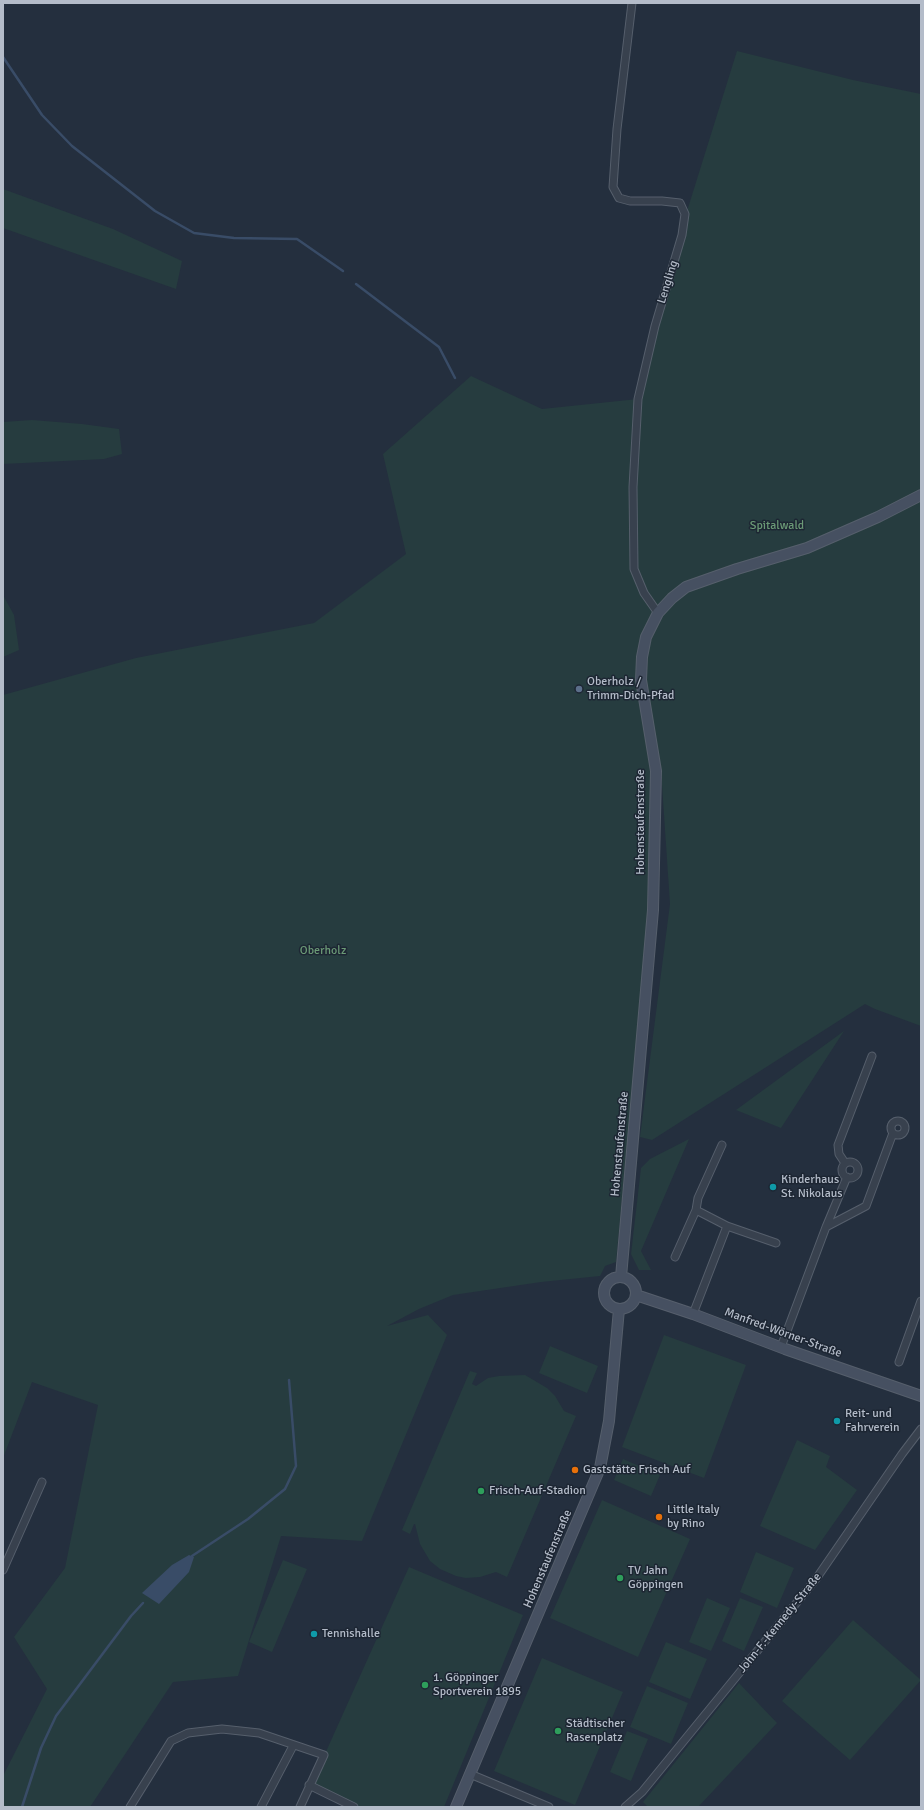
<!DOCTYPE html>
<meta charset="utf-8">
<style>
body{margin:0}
#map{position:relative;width:924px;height:1810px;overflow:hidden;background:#242f3e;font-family:Signika,sans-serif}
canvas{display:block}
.frame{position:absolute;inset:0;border:4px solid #b4bcc9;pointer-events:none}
</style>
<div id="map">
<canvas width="924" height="1810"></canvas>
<div class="frame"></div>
</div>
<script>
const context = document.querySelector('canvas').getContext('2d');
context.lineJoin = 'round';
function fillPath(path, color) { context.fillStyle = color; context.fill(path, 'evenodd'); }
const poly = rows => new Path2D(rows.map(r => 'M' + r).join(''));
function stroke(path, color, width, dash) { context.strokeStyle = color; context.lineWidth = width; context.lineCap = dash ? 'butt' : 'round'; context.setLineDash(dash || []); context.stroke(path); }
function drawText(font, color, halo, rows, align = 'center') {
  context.font = font + ' Signika,sans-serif'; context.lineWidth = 3; context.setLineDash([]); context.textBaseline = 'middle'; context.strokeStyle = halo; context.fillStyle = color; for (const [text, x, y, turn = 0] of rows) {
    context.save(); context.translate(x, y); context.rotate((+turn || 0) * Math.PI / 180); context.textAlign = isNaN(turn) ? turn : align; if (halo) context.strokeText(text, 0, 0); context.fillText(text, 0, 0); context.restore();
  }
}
const green = poly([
 [737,51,853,80,921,94,921,1026,875,1009,865,1004,652,1140,640,1137,670,904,661,770,646,693,645,661,652,637,662,616,655,610,643,631,638,655,636,679,653,784,649,915,616,1262,605,1266,600,1276,541,1282,453,1295,419,1309,387,1326,428,1315,447,1335,362,1541,281,1536,238,1676,173,1682,90,1807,3,1807,3,1776,47,1689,14,1637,65,1568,98,1405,32,1382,3,1458,3,695,136,658,314,623,406,554,383,454,471,376,542,409,638,399,653,320],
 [3,189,113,229,182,261,176,289,3,228],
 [32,420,82,424,119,429,122,454,104,459,3,464,3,422],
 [3,595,14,615,19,650,3,657],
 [844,1031,781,1128,736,1110],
 [689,1139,641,1251,651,1270,639,1270,631,1254,641,1168,650,1159],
 [664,1335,746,1365,704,1478,622,1447],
 [550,1346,598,1366,587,1393,539,1373],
 [470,1371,477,1373,472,1384,476,1386,488,1378,499,1376,525,1375,547,1388,555,1396,564,1411,576,1416,507,1577,496,1572,480,1577,466,1578,456,1576,440,1569,430,1561,420,1544,415,1524,414,1524,410,1534,402,1530],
 [797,1440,830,1456,826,1467,857,1490,815,1550,760,1526],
 [623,1459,660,1475,651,1496,614,1480],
 [602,1500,690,1539,638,1657,550,1618],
 [756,1552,794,1568,777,1608,740,1592],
 [283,1560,307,1569,272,1652,249,1642],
 [409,1567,523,1615,444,1807,359,1807,311,1785],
 [707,1598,730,1608,711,1651,689,1642],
 [740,1598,763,1607,744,1651,722,1641],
 [853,1620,921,1680,850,1760,782,1701],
 [666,1642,707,1659,690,1699,649,1682],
 [542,1658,623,1692,575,1805,494,1771],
 [739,1683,777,1723,698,1807,648,1807,643,1802],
 [647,1686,688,1703,671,1744,630,1727],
 [627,1731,648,1739,631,1781,610,1772]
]);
const water = poly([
 [189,1555,194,1557,189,1572,159,1604,142,1593,172,1565]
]);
const stream = poly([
 [3,57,42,115,72,146,155,211,194,233,234,238,297,239,343,271],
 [356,284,439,347,455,378],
 [192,1556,248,1519,285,1489,296,1466,289,1380],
 [22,1807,41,1748,56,1716,131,1616,143,1603]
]);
const street = poly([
 [632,3,617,129,613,187,619,198,630,201,662,201,680,203,685,214,682,235,655,326,638,399,633,487,634,569,644,593,658,613],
 '891 1128a7 7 0 1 1 14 0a7 7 0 1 1-14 0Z',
 '842 1170a8 8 0 1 1 16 0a8 8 0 1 1-16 0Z',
 [845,1163,839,1154,838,1145,872,1056],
 [727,1226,776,1243],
 [826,1227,866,1206,893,1133],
 [675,1257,696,1210,698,1198,722,1145],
 [693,1314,727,1226,696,1210],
 [781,1347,826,1227,847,1177],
 [899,1362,921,1301],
 [3,1570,42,1482],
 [470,1774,549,1807],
 [309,1785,354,1807],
 [130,1807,171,1741,188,1733,222,1729,259,1733,324,1755,300,1807],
 [261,1807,293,1746],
 [625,1807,642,1792,816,1579,902,1454,921,1429]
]);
const secondary = poly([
 [621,1277,653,910,656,771,641,680,642,657,646,637,658,613,672,598,686,587,737,569,807,548,878,517,921,495],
 '604 1293a16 16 0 1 1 32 0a16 16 0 1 1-32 0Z',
 [636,1295,693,1314,785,1349,921,1396],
 [456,1807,600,1468,609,1421,619,1309]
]);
const markers = [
 [579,689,4,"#5c6f8a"],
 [773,1187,4,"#0f9aa8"],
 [837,1421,4,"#0f9aa8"],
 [575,1470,4,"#e8710a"],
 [481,1491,4,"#2e9e5b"],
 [659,1517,4,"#e8710a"],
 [620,1578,4,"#2e9e5b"],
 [314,1634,4,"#0f9aa8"],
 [425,1685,4,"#2e9e5b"],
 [558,1731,4,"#2e9e5b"]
];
const streetNames = [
 ["Lengling",668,282,-73],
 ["Hohenstaufenstraße",641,822,-90],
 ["Hohenstaufenstraße",620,1144,-85],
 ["Manfred-Wörner-Straße",783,1333,20],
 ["Hohenstaufenstraße",548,1559,-67],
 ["John-F.-Kennedy-Straße",780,1623,-51]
];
const parkNames = [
 ["Spitalwald",777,526],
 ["Oberholz",323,951]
];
const poiNames = [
 ["Oberholz /",587,682],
 ["Trimm-Dich-Pfad",587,696],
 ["Kinderhaus",781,1180],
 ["St. Nikolaus",781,1194],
 ["Reit- und",845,1414],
 ["Fahrverein",845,1428],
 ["Gaststätte Frisch Auf",583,1470],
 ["Frisch-Auf-Stadion",489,1491],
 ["Little Italy",667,1510],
 ["by Rino",667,1524],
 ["TV Jahn",628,1571],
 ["Göppingen",628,1585],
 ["Tennishalle",322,1634],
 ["1. Göppinger",433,1678],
 ["Sportverein 1895",433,1692],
 ["Städtischer",566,1724],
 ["Rasenplatz",566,1738]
];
fillPath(green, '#263c3f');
fillPath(water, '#394c67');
stroke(stream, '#394c67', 2.5);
stroke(street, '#565f6c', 9);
stroke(secondary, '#565f6c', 12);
stroke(street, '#38414e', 7);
stroke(secondary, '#465061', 10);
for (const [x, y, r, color] of markers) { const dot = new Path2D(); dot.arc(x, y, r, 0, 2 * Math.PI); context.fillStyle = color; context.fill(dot); stroke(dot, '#1d2633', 1.5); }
drawText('12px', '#b4bcc9', '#1d2633', streetNames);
drawText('12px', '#6b9a76', '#1d2633', parkNames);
drawText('12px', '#b4bcc9', '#1d2633', poiNames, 'left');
</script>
